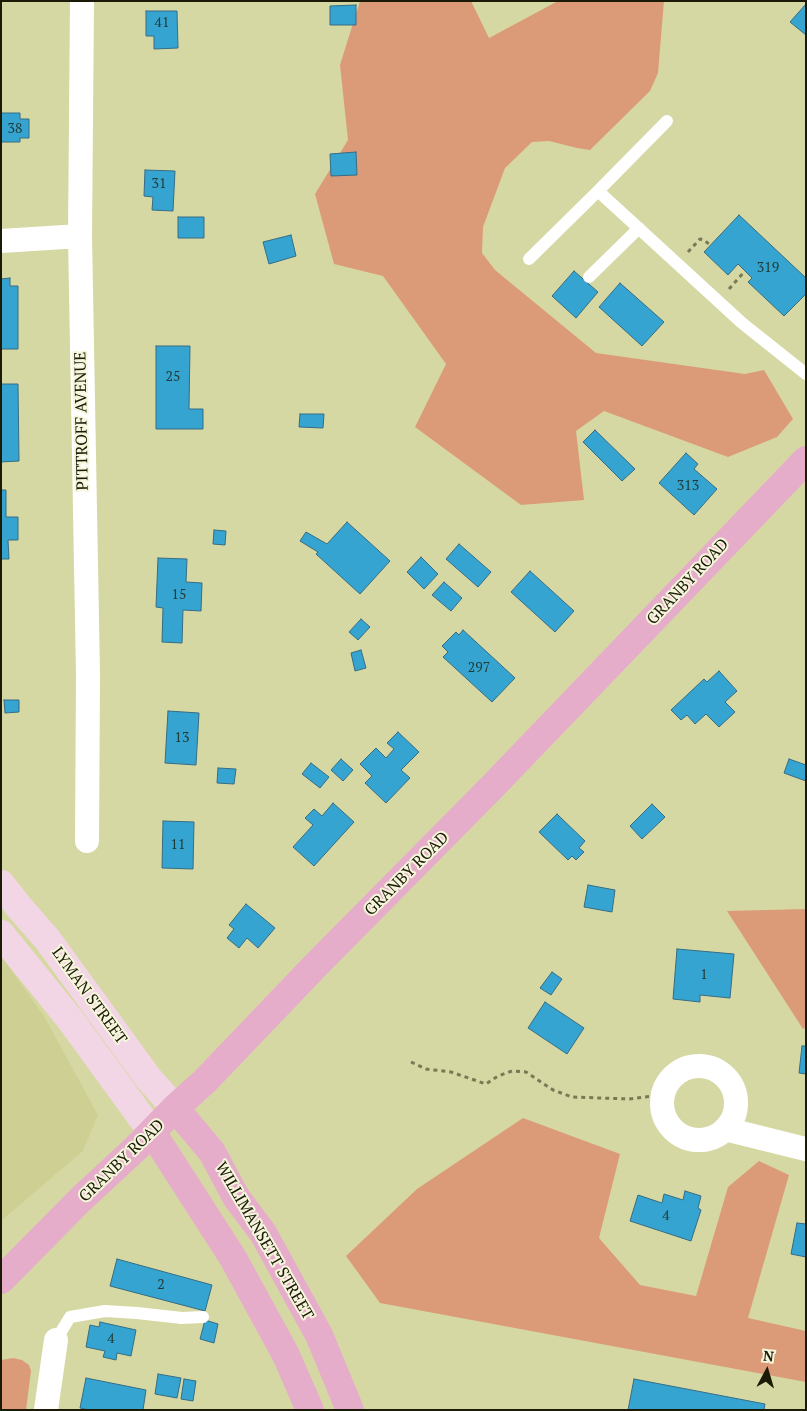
<!DOCTYPE html>
<style>
body{margin:0}
#map{position:relative;width:807px;height:1411px;overflow:hidden;background:#d6d8a3;font-family:"PT Serif",serif}
canvas{display:block}
.frame{position:absolute;inset:0;border:2px solid #1a1a06;pointer-events:none}
.north{position:absolute;left:742px;top:1346px;width:50px;height:50px;-webkit-text-stroke:4px #f5f6dc;paint-order:stroke;rotate:6deg;font-size:14px;font-weight:700;line-height:20px;text-align:center;color:#1a1a06}
.north::after{content:'';display:block;margin:auto;width:18px;height:22px;background:#1a1a06;clip-path:polygon(50% 0,100% 100%,50% 72%,0 100%)}
</style>
<div id="map">
<canvas width="807" height="1411"></canvas>
<div class="frame"></div>
<div class="north">N</div>
</div>
<script>
const context = document.querySelector('canvas').getContext('2d');
context.lineJoin = 'round';
function fillPath(path, color) { context.fillStyle = color; context.fill(path, 'evenodd'); }
const poly = rows => new Path2D(rows.map(r => 'M' + r).join(''));
function stroke(path, color, width, dash) { context.strokeStyle = color; context.lineWidth = width; context.lineCap = dash ? 'butt' : 'round'; context.setLineDash(dash || []); context.stroke(path); }
function drawText(font, color, halo, rows, align = 'center') {
  context.font = font + ' "PT Serif",serif'; context.lineWidth = 4; context.setLineDash([]); context.textBaseline = 'middle'; context.strokeStyle = halo; context.fillStyle = color; for (const [text, x, y, turn = 0] of rows) {
    context.save(); context.translate(x, y); context.rotate((+turn || 0) * Math.PI / 180); context.textAlign = isNaN(turn) ? turn : align; if (halo) context.strokeText(text, 0, 0); context.fillText(text, 0, 0); context.restore();
  }
}
const built = poly([
 [1,956,44,1016,98,1115,83,1151,1,1221]
]);
const green = poly([
 [360,1,471,1,489,38,558,1,664,1,658,73,650,91,590,150,577,148,549,141,532,142,505,168,483,227,482,253,495,270,596,353,745,374,764,370,793,419,777,437,728,457,604,411,576,431,584,500,521,505,415,427,446,364,383,276,334,264,315,194,348,140,340,65],
 [806,909,806,1027,803,1029,727,911],
 [523,1118,620,1154,599,1238,640,1285,696,1296,728,1187,759,1161,789,1175,748,1318,806,1331,806,1382,380,1303,346,1256,417,1189],
 [13,1358,22,1360,29,1365,31,1371,26,1410,1,1410,1,1360]
]);
const building = poly([
 [806,4,806,35,790,22,806,4],
 [356,5,356,25,330,25,330,6,356,5],
 [146,11,177,11,178,48,154,49,154,36,146,36,146,11],
 [1,113,20,113,20,119,29,119,29,138,20,138,20,142,1,142,1,113],
 [356,152,357,175,331,176,330,154,356,152],
 [145,170,175,171,173,211,152,210,153,197,144,196,145,170],
 [739,215,806,278,806,294,784,316,748,282,752,278,738,264,728,275,704,252,739,215],
 [178,217,204,217,204,238,178,238,178,217],
 [291,235,296,256,269,264,263,242,291,235],
 [574,271,598,292,576,318,552,296,574,271],
 [10,278,10,286,18,286,18,349,1,349,1,279,10,278],
 [620,283,664,322,642,346,599,307,620,283],
 [156,346,190,346,189,409,203,409,203,429,156,429,156,346],
 [1,384,18,384,19,461,1,462,1,384],
 [300,414,324,414,323,428,299,427,300,414],
 [595,430,635,469,622,481,583,442,595,430],
 [686,453,698,464,694,469,717,489,694,515,659,483,686,453],
 [1,490,6,490,6,517,18,517,18,540,8,540,9,559,1,559,1,490],
 [347,522,390,561,360,594,316,554,318,552,300,541,306,532,327,544,347,522],
 [214,530,226,531,225,545,213,544,214,530],
 [459,544,491,572,478,587,446,559,459,544],
 [421,557,438,574,424,589,407,572,421,557],
 [158,558,187,559,186,582,202,583,201,611,183,610,182,643,162,642,163,608,156,607,158,558],
 [530,571,574,611,555,632,511,592,530,571],
 [444,582,462,598,451,611,432,595,444,582],
 [361,619,370,627,358,640,349,632,361,619],
 [463,630,515,678,492,702,443,657,448,652,442,646,456,632,459,635,463,630],
 [361,650,366,668,355,671,351,653,361,650],
 [719,671,737,691,725,702,735,712,719,727,706,714,695,724,687,715,681,720,671,710,704,679,707,682,719,671],
 [4,700,19,700,19,712,5,713,4,700],
 [168,711,199,713,196,765,165,763,168,711],
 [398,732,419,752,401,770,410,778,386,803,365,783,372,776,360,764,376,748,386,758,394,749,387,743,398,732],
 [341,759,353,770,343,781,331,770,341,759],
 [789,759,806,765,806,781,784,773,789,759],
 [311,763,329,777,320,788,302,774,311,763],
 [218,768,236,769,234,784,217,783,218,768],
 [333,803,354,822,314,866,293,847,313,825,305,818,314,809,322,816,333,803],
 [652,804,665,817,642,839,630,826,652,804],
 [557,814,585,841,579,848,584,852,576,860,572,856,568,860,539,832,557,814],
 [163,821,194,822,193,869,162,868,163,821],
 [588,885,615,890,612,912,584,907,588,885],
 [246,904,275,928,258,948,247,938,239,948,227,938,234,929,229,925,246,904],
 [677,949,734,954,730,998,700,995,700,1002,673,999,677,949],
 [552,972,562,979,551,995,540,988,552,972],
 [545,1002,584,1028,567,1054,528,1028,545,1002],
 [802,1046,806,1046,806,1074,799,1073,802,1046],
 [685,1191,701,1196,698,1208,701,1210,691,1241,630,1221,638,1195,662,1203,664,1194,683,1200,685,1191],
 [797,1223,806,1224,806,1257,791,1254,797,1223],
 [117,1259,212,1285,205,1311,110,1286,117,1259],
 [205,1320,218,1324,214,1343,200,1339,205,1320],
 [100,1322,136,1330,131,1356,117,1353,116,1360,103,1357,105,1351,86,1347,90,1325,99,1327,100,1322],
 [158,1374,181,1378,177,1398,155,1394,158,1374],
 [86,1378,146,1390,143,1410,90,1410,80,1408,86,1378],
 [184,1379,196,1381,193,1401,181,1399,184,1379],
 [634,1379,765,1404,764,1410,628,1410,634,1379]
]);
const path = poly([
 [688,252,700,239,704,240,710,245],
 [729,289,745,271],
 [411,1062,426,1069,451,1072,486,1084,498,1076,512,1071,526,1072,553,1090,572,1097,629,1099,653,1096,662,1099]
]);
const service = poly([
 [667,121,598,191,742,323,806,374],
 [529,259,598,191],
 [589,277,639,228],
 [56,1340,70,1317,105,1311,137,1313,182,1318,203,1317]
]);
const minor = poly([
 [82,1,80,236,88,675,87,841],
 [1,241,80,236],
 '662 1103a37 37 0 1 1 74 0a37 37 0 1 1-74 0Z',
 [725,1129,806,1149],
 [46,1410,56,1340]
]);
const secondary = poly([
 [1,884,19,907,47,939,149,1079,175,1108],
 [1,934,69,1018,152,1132]
]);
const primary = poly([
 [175,1108,212,1152,236,1197,263,1233,319,1335,350,1410],
 [152,1132,233,1258,286,1355,310,1410],
 [1,1280,80,1200,135,1149,175,1108,205,1081,314,967,492,787,806,460]
]);
const numberNames = [
 ["41",162,23],
 ["38",15,129],
 ["31",159,184],
 ["319",768,268],
 ["25",173,377],
 ["313",688,486],
 ["15",179,595],
 ["297",479,668],
 ["13",182,738],
 ["11",178,845],
 ["1",704,975],
 ["4",666,1216],
 ["2",161,1285],
 ["4",111,1339]
];
const streetNames = [
 ["PITTROFF AVENUE",82,421,-91],
 ["GRANBY ROAD",688,582,-47],
 ["GRANBY ROAD",407,874,-45],
 ["LYMAN STREET",89,996,54],
 ["GRANBY ROAD",122,1161,-44],
 ["WILLIMANSETT STREET",264,1241,60]
];
fillPath(built, '#ced093');
fillPath(green, '#db9b79');
fillPath(building, '#36a4d0');
stroke(building, '#356c84', 1);
stroke(path, '#787955', 3, [4, 4]);
stroke(service, '#fff', 12);
stroke(minor, '#fff', 24);
stroke(secondary, '#f3d6e5', 28);
stroke(primary, '#e6adca', 28);
drawText('14px', '#213c38', null, numberNames);
drawText('16px', '#1a1a06', '#f5f6dc', streetNames);
</script>
